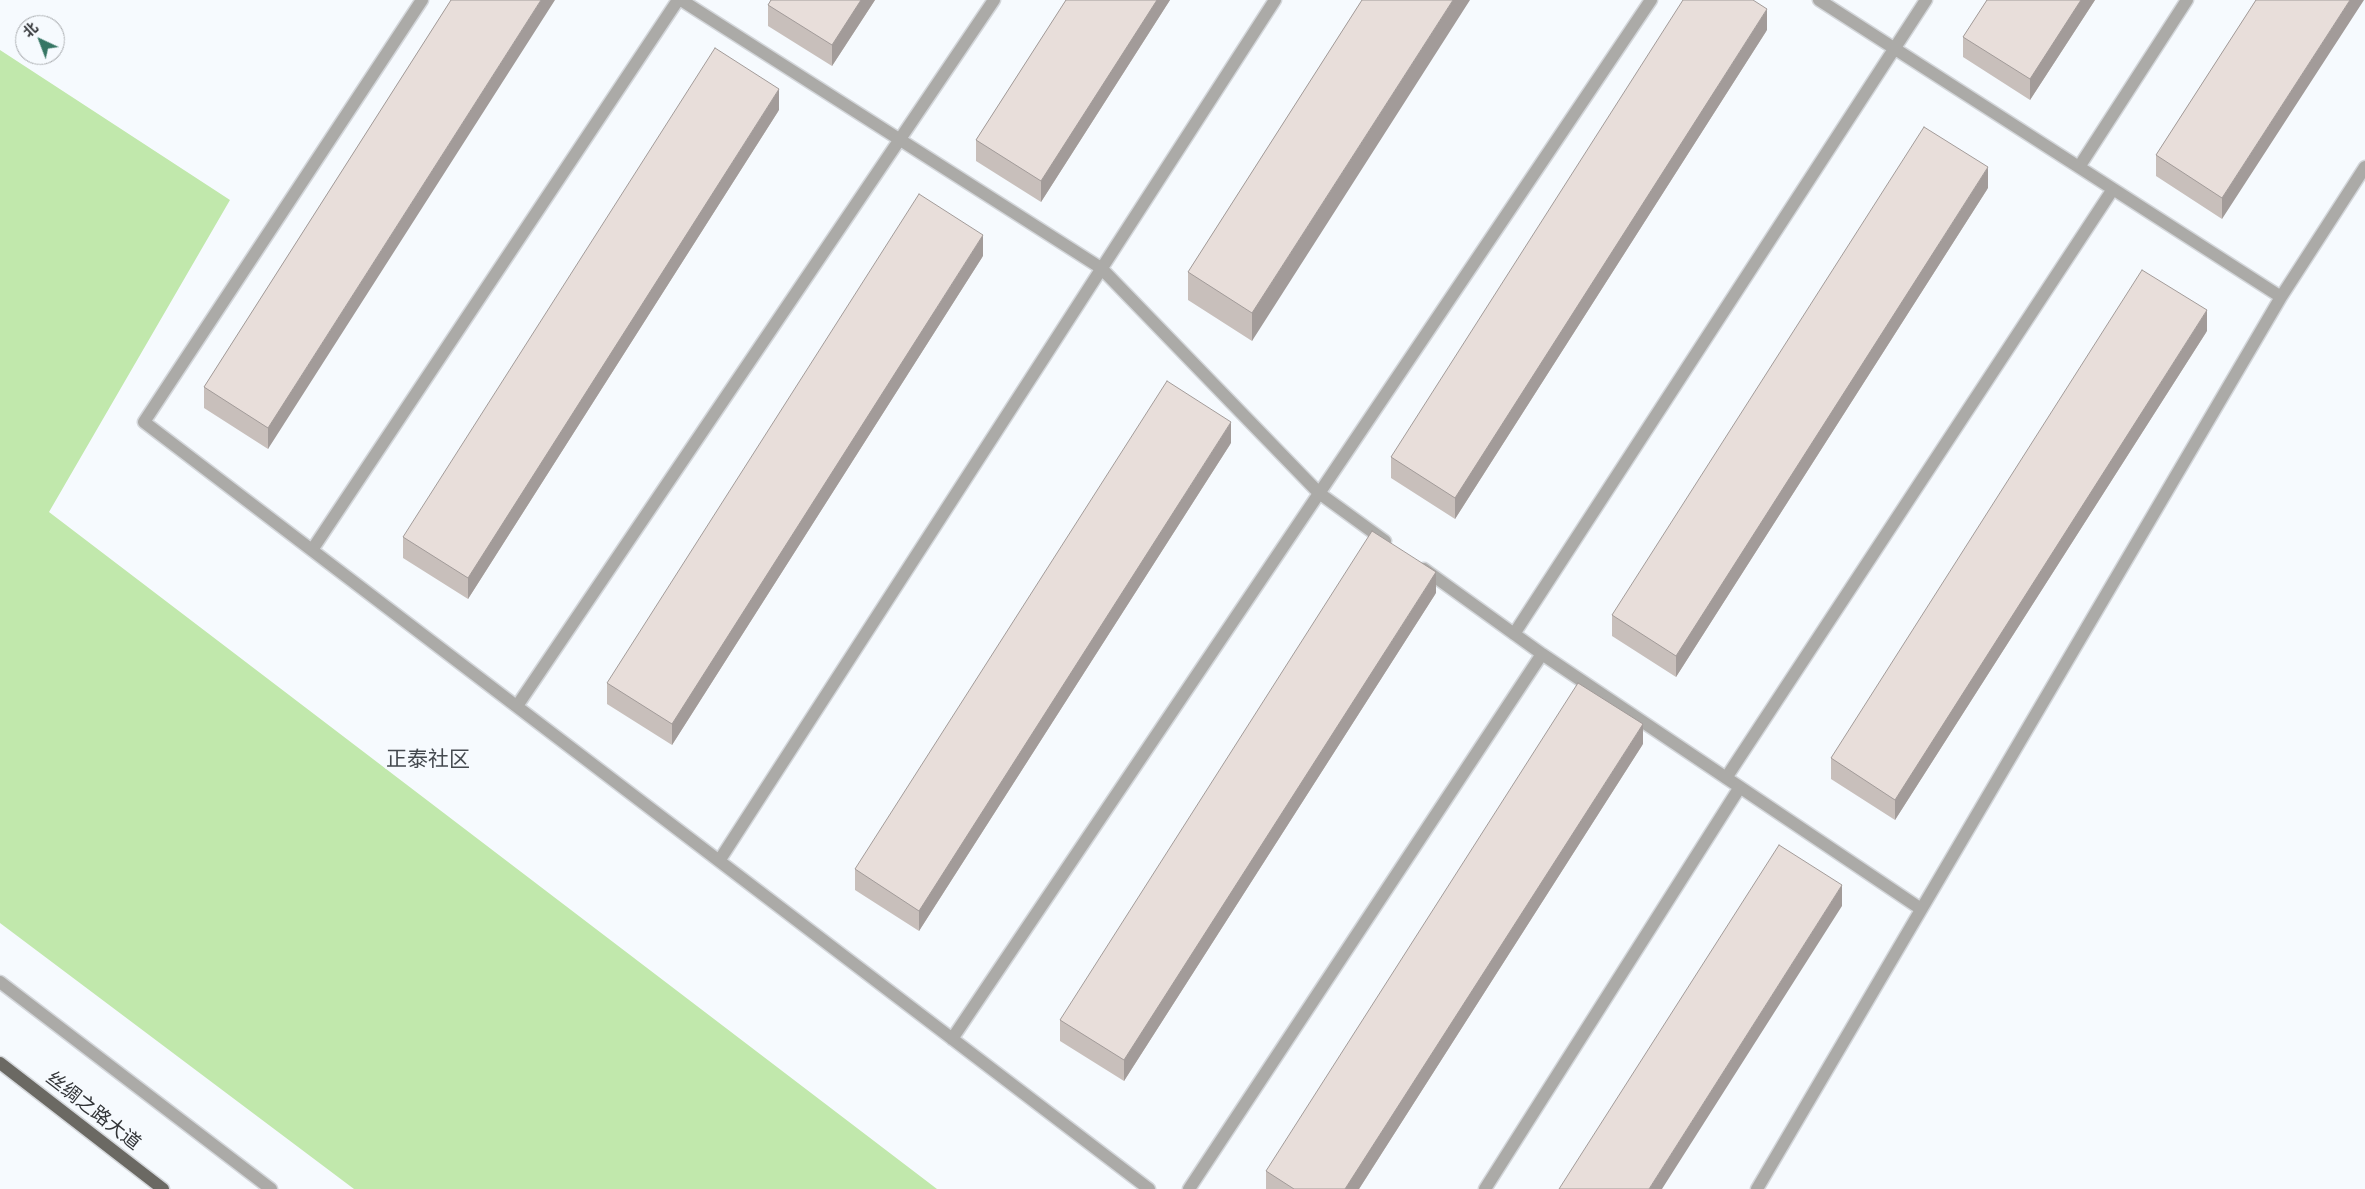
<!DOCTYPE html>
<meta charset="utf-8">
<style>
body{margin:0}
#map{position:relative;width:2365px;height:1189px;overflow:hidden;background:#f6fafe;font-family:"PT Sans Narrow","Noto Sans SC",sans-serif}
canvas{display:block}
.north{position:absolute;left:15px;top:15px;width:50px;height:50px;box-sizing:border-box;background:#f6fafe;border:1px solid #a8abae;border-radius:50%;rotate:317deg;font-size:14px;font-weight:700;line-height:20px;text-align:center;color:#323437}
.north::after{content:'';display:block;margin:auto;width:18px;height:22px;background:#367664;clip-path:polygon(50% 0,100% 100%,50% 72%,0 100%)}
</style>
<div id="map">
<canvas width="2365" height="1189"></canvas>
<div class="north">北</div>
</div>
<script>
const context = document.querySelector('canvas').getContext('2d');
context.lineJoin = 'round';
function fillPath(path, color) { context.fillStyle = color; context.fill(path, 'evenodd'); }
const poly = rows => new Path2D(rows.map(r => 'M' + r).join(''));
function stroke(path, color, width, dash) { context.strokeStyle = color; context.lineWidth = width; context.lineCap = dash ? 'butt' : 'round'; context.setLineDash(dash || []); context.stroke(path); }
function drawText(font, color, halo, rows, align = 'center') {
  context.font = font + ' "PT Sans Narrow","Noto Sans SC",sans-serif'; context.lineWidth = 4.5; context.setLineDash([]); context.textBaseline = 'middle'; context.strokeStyle = halo; context.fillStyle = color; for (const [text, x, y, turn = 0] of rows) {
    context.save(); context.translate(x, y); context.rotate((+turn || 0) * Math.PI / 180); context.textAlign = isNaN(turn) ? turn : align; if (halo) context.strokeText(text, 0, 0); context.fillText(text, 0, 0); context.restore();
  }
}
const green = poly([
 [0,50,230,200,49,512,937,1189,354,1189,0,923]
]);
const minor = poly([
 [422,0,144,422,1149,1189],
 [681,0,1101,268,1319,493,1385,541],
 [1819,0,2281,297],
 [2079,167,2187,0],
 [312,550,678,0],
 [1424,569,1542,654],
 [1514,634,1926,0],
 [517,706,994,0],
 [1726,778,2113,189],
 [719,861,1275,0],
 [0,982,271,1189],
 [952,1039,1651,0],
 [1189,1189,1542,654,1921,909],
 [1485,1189,1740,787],
 [1757,1189,2281,297,2365,167]
]);
const major = poly([
 [0,1063,163,1189]
]);
const wall = poly([
 [451,0,268,449,204,408,204,387],
 [771,0,875,0,832,66,768,26,768,5],
 [1066,0,1170,0,1041,202,976,161,976,140],
 [1362,0,1252,341,1188,300,1188,272],
 [1987,0,2095,0,2030,100,1963,57,1963,37],
 [2256,0,2222,219,2156,176,2156,155],
 [1767,30,1455,519,1391,478,1391,457],
 [779,110,468,599,403,558,403,537],
 [1988,188,1676,677,1612,636,1612,615],
 [983,256,672,745,607,704,607,683],
 [2207,331,1895,820,1831,779,1831,758],
 [1231,443,919,931,855,890,855,869],
 [1436,593,1124,1081,1060,1041,1060,1020],
 [1643,744,1359,1189,1266,1189,1266,1171]
]);
const shadedWall = poly([
 [541,0,555,0,268,449,268,428],
 [861,0,875,0,832,66,832,45],
 [1157,0,1170,0,1041,202,1041,181],
 [1453,0,1470,0,1252,341,1252,313],
 [2081,0,2095,0,2030,100,2030,79],
 [2350,0,2364,0,2222,219,2222,198],
 [1767,9,1767,30,1455,519,1455,498],
 [779,89,779,110,468,599,468,578],
 [1988,167,1988,188,1676,677,1676,656],
 [983,235,983,256,672,745,672,724],
 [2207,310,2207,331,1895,820,1895,800],
 [1231,422,1231,443,919,931,919,911],
 [1436,572,1436,593,1124,1081,1124,1060],
 [1643,724,1643,744,1359,1189,1345,1189],
 [1842,885,1842,906,1662,1189,1649,1189]
]);
const building = poly([
 [451,0,541,0,268,428,204,387,451,0],
 [771,0,861,0,832,45,768,5,771,0],
 [1066,0,1157,0,1041,181,976,140,1066,0],
 [1362,0,1453,0,1252,313,1188,272,1362,0],
 [1683,0,1753,0,1767,9,1455,498,1391,457,1683,0],
 [1987,0,2081,0,2030,79,1963,37,1987,0],
 [2256,0,2350,0,2222,198,2156,155,2256,0],
 [715,48,779,89,468,578,403,537,715,48],
 [1924,127,1988,167,1676,656,1612,615,1924,127],
 [919,194,983,235,672,724,607,683,919,194],
 [2142,270,2207,310,1895,800,1831,758,2142,270],
 [1167,381,1231,422,919,911,855,869,1167,381],
 [1372,531,1436,572,1124,1060,1060,1020,1372,531],
 [1578,683,1643,724,1345,1189,1294,1189,1266,1171,1578,683],
 [1779,845,1842,885,1649,1189,1559,1189,1779,845]
]);
const streetNames = [
 ["丝绸之路大道",93,1111,38]
];
const quarterNames = [
 ["正泰社区",428,760]
];
fillPath(green, '#c1e8ac');
stroke(minor, '#d3d6da', 15);
stroke(major, '#d3d6da', 15);
stroke(minor, '#abaaa7', 12);
stroke(major, '#6b6963', 12);
fillPath(wall, '#c8bfbb');
fillPath(shadedWall, '#a29b99');
fillPath(building, '#e8deda');
stroke(building, '#a29b99', 1);
drawText('19px', '#323437', '#f6fafe', streetNames);
drawText('21px', '#44494f', '#f6fafe', quarterNames);
</script>
